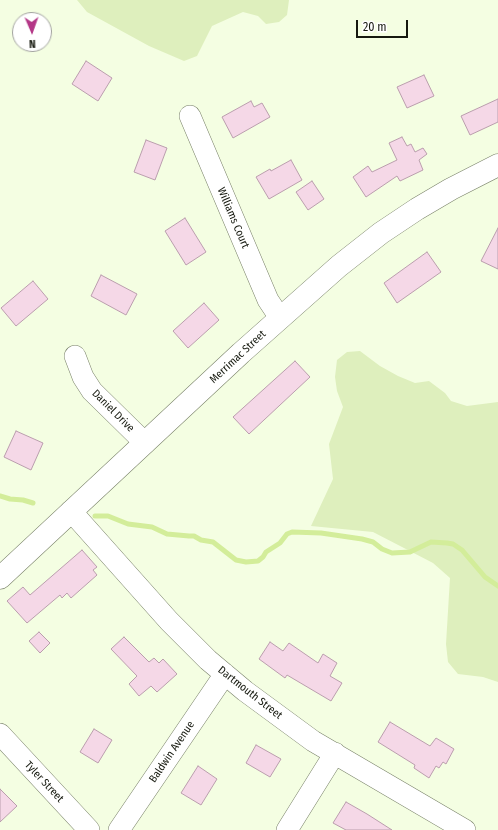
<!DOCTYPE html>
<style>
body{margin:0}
#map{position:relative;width:498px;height:830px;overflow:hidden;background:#f4fee2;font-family:"Fira Sans Condensed",sans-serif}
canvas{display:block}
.north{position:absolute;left:12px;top:12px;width:40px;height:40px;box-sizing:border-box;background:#fff;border:1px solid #a2a39f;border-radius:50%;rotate:178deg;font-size:11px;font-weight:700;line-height:16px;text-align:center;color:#16190f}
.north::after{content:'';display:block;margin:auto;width:14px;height:18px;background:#b43787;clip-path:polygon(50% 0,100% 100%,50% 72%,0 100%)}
.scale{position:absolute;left:356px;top:20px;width:52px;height:18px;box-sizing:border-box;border:2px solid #16190f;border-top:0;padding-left:5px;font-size:12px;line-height:14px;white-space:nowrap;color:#16190f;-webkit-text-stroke:3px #fff;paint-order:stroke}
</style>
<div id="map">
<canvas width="498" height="830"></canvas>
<div class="north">N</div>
<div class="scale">20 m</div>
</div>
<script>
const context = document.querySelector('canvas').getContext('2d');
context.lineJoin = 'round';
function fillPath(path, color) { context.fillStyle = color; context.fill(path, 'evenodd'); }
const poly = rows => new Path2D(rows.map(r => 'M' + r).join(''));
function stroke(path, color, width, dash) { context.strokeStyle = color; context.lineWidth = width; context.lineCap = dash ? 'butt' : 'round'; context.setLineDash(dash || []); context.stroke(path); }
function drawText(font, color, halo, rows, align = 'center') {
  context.font = font + ' "Fira Sans Condensed",sans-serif'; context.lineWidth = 3; context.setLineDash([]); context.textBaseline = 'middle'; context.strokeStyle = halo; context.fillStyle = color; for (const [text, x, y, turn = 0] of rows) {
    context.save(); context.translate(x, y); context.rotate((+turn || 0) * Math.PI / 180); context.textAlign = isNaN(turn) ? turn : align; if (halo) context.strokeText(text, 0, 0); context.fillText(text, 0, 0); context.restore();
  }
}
const green = poly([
 [77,0,289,0,287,15,279,22,266,24,258,16,243,12,212,26,197,56,184,61,149,46,87,12],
 [360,351,380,366,398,376,415,383,429,381,445,393,451,401,467,406,498,402,498,682,483,677,458,674,448,662,446,644,450,578,433,563,373,532,311,526,333,479,329,444,343,407,337,391,335,377,337,360,347,352]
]);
const stream = poly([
 [0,496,10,499,23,500,33,503],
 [95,516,108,516,128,524,152,527,167,534,189,536,194,536,201,540,213,542,236,560,246,562,258,561,263,557,266,552,280,543,287,534,292,532,321,533,362,539,373,542,382,549,392,553,410,552,431,542,447,543,453,544,462,550,485,577,498,586]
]);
const building = poly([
 [86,61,112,78,98,101,72,84,86,61],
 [424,75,434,96,407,108,397,87,424,75],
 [498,99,498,122,470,135,461,116,498,99],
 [251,101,254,107,262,103,270,117,233,138,222,117,251,101],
 [402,137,407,146,411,144,415,152,423,148,427,154,419,160,423,170,400,181,397,176,366,197,353,177,368,166,372,172,397,160,389,143,402,137],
 [146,140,167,148,155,180,134,172,146,140],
 [291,160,302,180,269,199,256,177,270,169,271,171,291,160],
 [312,181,324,199,308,210,296,192,312,181],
 [185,218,206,252,186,265,165,231,185,218],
 [498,228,498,269,481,261,498,228],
 [427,252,441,272,397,303,384,283,427,252],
 [101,275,137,294,126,315,91,296,101,275],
 [33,281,48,299,16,326,1,308,33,281],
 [204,303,219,320,188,348,173,331,204,303],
 [295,361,310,377,249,434,233,417,295,361],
 [16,431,43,443,31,470,4,457,16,431],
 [82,550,97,567,93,570,97,575,71,598,67,593,62,598,60,595,27,623,7,601,23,587,30,595,82,550],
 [39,632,50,643,40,653,29,641,39,632],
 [124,637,149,662,154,658,159,663,163,659,177,674,157,692,151,686,139,696,129,684,137,676,111,649,124,637],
 [270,642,283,651,289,643,318,663,323,654,337,663,330,676,342,683,331,701,287,675,285,678,259,659,270,642],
 [390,722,430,746,436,738,454,749,446,764,443,762,439,768,436,766,429,778,414,768,415,765,378,742,390,722],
 [94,729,112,740,98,763,80,752,94,729],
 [256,745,281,759,270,777,246,763,256,745],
 [198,766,217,779,201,805,181,793,198,766],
 [0,789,17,806,0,822,0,789],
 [346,802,367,814,392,830,346,830,333,823,346,802]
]);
const minor = poly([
 [190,116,268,300,280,318],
 [75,356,83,377,92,391,145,443],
 [71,511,169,621,208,660,245,691,313,741,465,830],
 [0,734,89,830],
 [119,830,225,674],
 [287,830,335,753]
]);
const secondary = poly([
 [0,578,241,353,339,266,381,233,417,209,451,189,498,165]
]);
const streetNames = [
 ["Williams Court",233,218,67],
 ["Merrimac Street",238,357,-43],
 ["Daniel Drive",113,411,45],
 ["Dartmouth Street",250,693,38],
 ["Baldwin Avenue",172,752,-56],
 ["Tyler Street",44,782,47]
];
fillPath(green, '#deefbd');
stroke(stream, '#d3ed9a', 5);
fillPath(building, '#f5d8e7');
stroke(building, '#ba9ead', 1);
stroke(minor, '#798169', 22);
stroke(secondary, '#798169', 23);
stroke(minor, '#fff', 21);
stroke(secondary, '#fff', 22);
drawText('11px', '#16190f', '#fff', streetNames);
</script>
